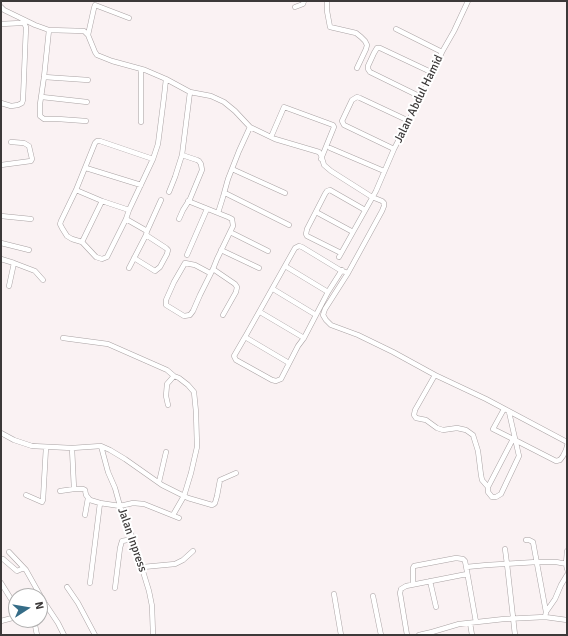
<!DOCTYPE html>
<style>
body{margin:0}
#map{position:relative;width:568px;height:636px;overflow:hidden;background:#faf2f3;font-family:Signika,sans-serif}
canvas{display:block}
.frame{position:absolute;inset:0;border:2px solid #3c3939;pointer-events:none}
.north{position:absolute;left:8px;top:588px;width:40px;height:40px;box-sizing:border-box;background:#fff;border:1px solid #b1b0b0;border-radius:50%;rotate:78deg;font-size:11px;font-weight:700;line-height:16px;text-align:center;color:#3c3939}
.north::after{content:'';display:block;margin:auto;width:14px;height:18px;background:#356c87;clip-path:polygon(50% 0,100% 100%,50% 72%,0 100%)}
</style>
<div id="map">
<canvas width="568" height="636"></canvas>
<div class="frame"></div>
<div class="north">N</div>
</div>
<script>
const context = document.querySelector('canvas').getContext('2d');
context.lineJoin = 'round';
const poly = rows => new Path2D(rows.map(r => 'M' + r).join(''));
function stroke(path, color, width, dash) { context.strokeStyle = color; context.lineWidth = width; context.lineCap = dash ? 'butt' : 'round'; context.setLineDash(dash || []); context.stroke(path); }
function drawText(font, color, halo, rows, align = 'center') {
  context.font = font + ' Signika,sans-serif'; context.lineWidth = 4; context.setLineDash([]); context.textBaseline = 'middle'; context.strokeStyle = halo; context.fillStyle = color; for (const [text, x, y, turn = 0] of rows) {
    context.save(); context.translate(x, y); context.rotate((+turn || 0) * Math.PI / 180); context.textAlign = isNaN(turn) ? turn : align; if (halo) context.strokeText(text, 0, 0); context.fillText(text, 0, 0); context.restore();
  }
}
const minor = poly([
 [327,1,327,11,330,27,356,33,361,37,365,41,367,45,366,49,357,68],
 [1,7,4,10,35,25,49,30,84,31,88,35,95,52,97,55,112,61,145,70,166,79,190,92,182,155,175,177,169,192],
 [295,7,303,4,304,1],
 [1,24,21,23,24,23,26,27,23,100,22,103,18,105,11,106,1,103],
 [396,29,442,52],
 [49,30,44,77,40,104,40,116,44,119,58,119,86,121],
 [88,35,94,8,95,5,129,18],
 [141,69,141,122],
 [44,77,88,80],
 [190,92,211,96,224,102,235,111,250,127,239,151,228,179,223,197,218,213],
 [42,97,87,102],
 [421,97,370,72,368,69,368,66,374,53,377,48,380,48,433,73],
 [250,127,275,139,319,152,321,155,324,165,331,171,372,197,382,201,384,203,384,206,382,211,348,273,325,309,323,315,326,320,331,325,358,335,393,352,435,375,486,399,567,442,567,443],
 [271,137,284,107,333,125,334,127,321,159],
 [330,148,384,171],
 [394,149,344,125,342,121,352,100,357,97,360,98,409,121],
 [153,159,100,141,97,141,95,143,76,190,61,221,60,224,62,228,67,236,72,239,82,242,96,257,102,259,107,257,126,219,129,210,153,159,158,144,164,97,166,79],
 [1,165,31,161,32,159,29,146,24,143,11,142],
 [86,168,141,185],
 [232,169,285,193],
 [76,190,102,201,129,210],
 [225,193,289,225],
 [188,201,228,217,232,219,233,226,217,259,213,269,200,295,193,311,190,315,184,316,166,305,166,300,174,282,185,263,195,265,210,273],
 [316,212,353,232],
 [1,216,31,219],
 [126,219,147,231,146,235,129,268],
 [179,219,183,210,190,199,202,170,201,164,199,161,197,160,182,155],
 [147,231,161,200],
 [230,232,268,251],
 [82,242,102,201],
 [1,243,29,250],
 [221,250,259,268],
 [341,253,307,236,306,234,307,229,325,194,327,191,330,190,365,210],
 [187,255,207,209],
 [339,257,376,191,394,149,421,97,442,52,454,31,468,1],
 [134,258,155,271,160,267,167,254,168,250,166,248,146,235],
 [1,259,14,263,35,271,43,280],
 [285,266,328,292],
 [213,269,235,284,237,287,236,292,223,315],
 [9,286,14,263],
 [273,289,316,315],
 [260,312,304,338],
 [245,337,234,356,236,360,272,380,276,381,281,379,298,346,304,338,328,292,342,270],
 [63,338,108,344,167,370,174,376,179,378,188,385,194,392,196,412,197,447,191,473,184,496,173,515],
 [289,363,245,337,295,248,299,246,302,247,340,270,348,273],
 [435,375,415,410,414,415,416,418,426,420,437,428,443,430,457,428,466,430,473,435,478,451,481,475,482,480,488,487,488,492,492,497,496,497,501,494,519,456,509,412],
 [168,405,166,396,167,384,174,376],
 [504,409,493,429,513,439],
 [1,433,14,440,32,446,72,448,101,446,110,450,125,459,162,485,188,498,212,505,214,504,215,503,217,496,220,480,236,473],
 [101,446,108,472,115,488,120,506,133,539,149,591,152,606,153,635],
 [72,448,74,489],
 [159,482,166,452],
 [488,487,513,439,556,461,560,460,563,456,566,450,567,446],
 [60,491,74,489,83,489,85,490,86,495,90,500,100,503,120,506,133,503,144,504,179,518],
 [26,495,42,502,43,500,46,447],
 [85,515,88,498],
 [526,540,529,540,533,542,546,612,545,617],
 [505,549,507,564,515,635],
 [567,551,566,564,567,569],
 [9,552,26,570,44,602,58,623,64,635],
 [3,559,17,571,24,568],
 [143,567,175,564,183,560,193,551],
 [466,567,487,565,537,562,556,562,567,564],
 [430,581,436,607],
 [1,583,16,607],
 [90,583,100,503],
 [413,584,413,568,414,566,456,558,463,559,465,561,468,577,476,622],
 [67,587,78,603,95,635],
 [115,588,120,548,122,541,133,539],
 [334,594,341,635],
 [373,596,381,635],
 [546,612,555,599,561,585,567,575],
 [34,620,37,635],
 [1,621,16,617],
 [470,623,472,635],
 [407,635,400,593,401,589,406,586,467,574],
 [419,635,432,632,459,624,504,619,545,617,567,620]
]);
const streetNames = [
 ["Jalan Abdul Hamid",419,99,-64],
 ["Jalan Inpress",132,540,71]
];
stroke(minor, '#a9a2a3', 5.5);
stroke(minor, '#fff', 4.5);
drawText('12px', '#3c3939', '#fff', streetNames);
</script>
